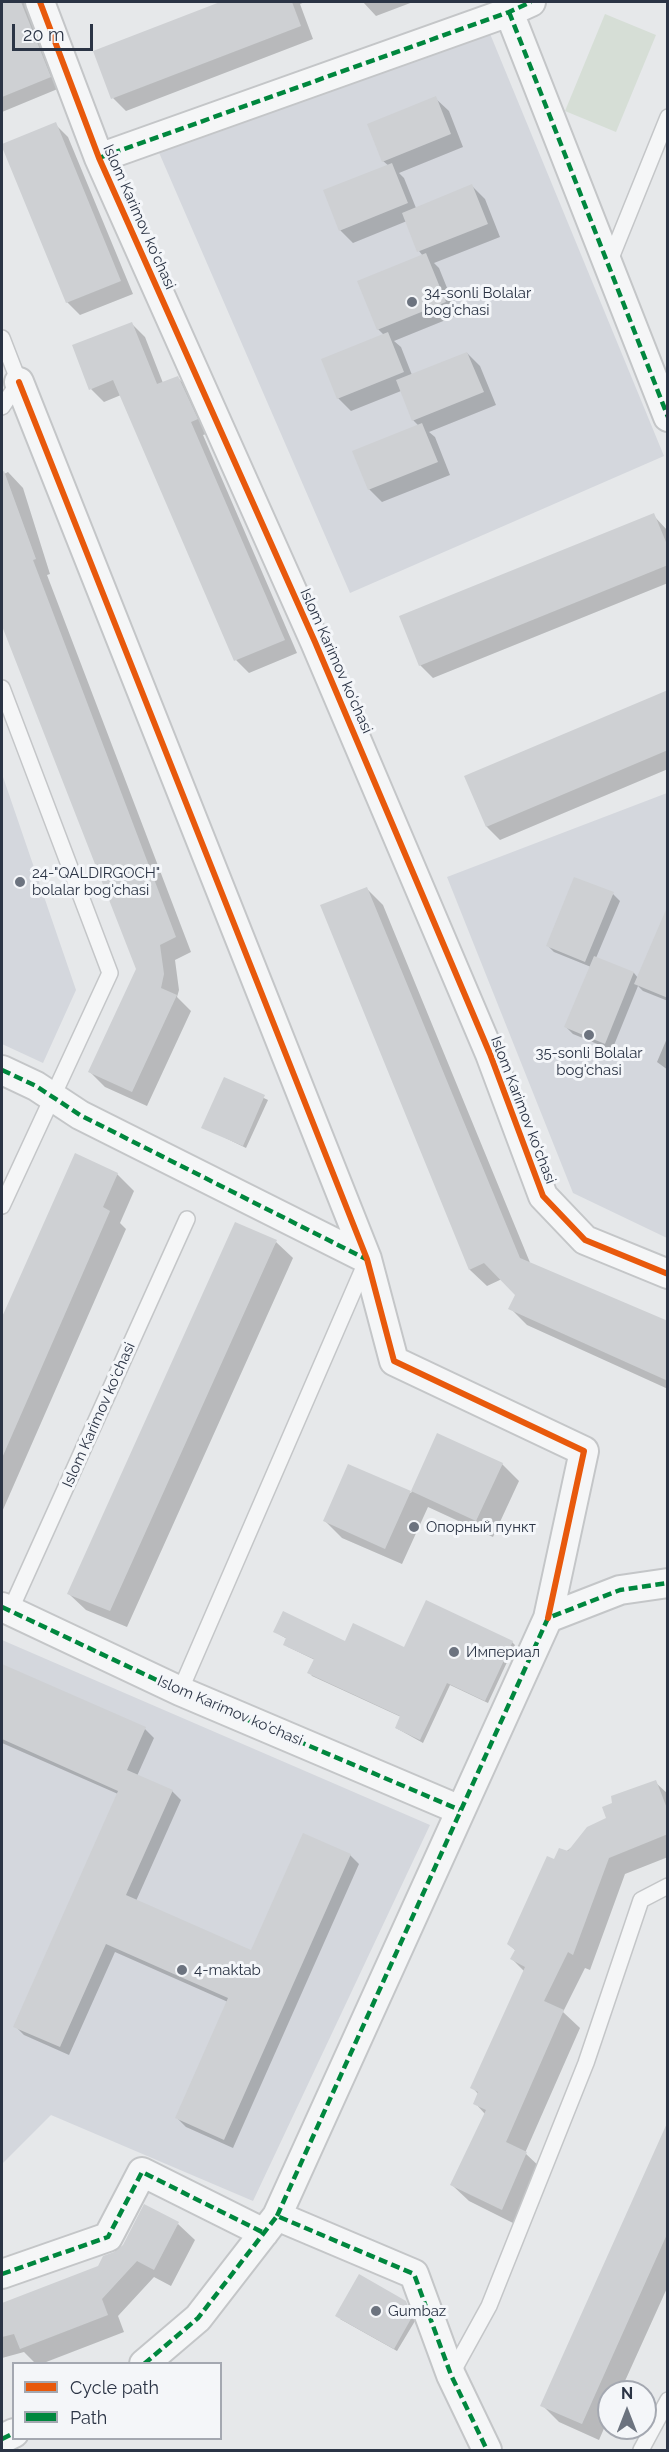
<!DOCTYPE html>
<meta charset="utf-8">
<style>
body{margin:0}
#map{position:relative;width:669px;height:2452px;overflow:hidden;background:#e6e8ea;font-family:Raleway,sans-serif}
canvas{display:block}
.frame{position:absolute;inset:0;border:3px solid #2b3445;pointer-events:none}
.legend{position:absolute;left:12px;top:2362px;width:210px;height:78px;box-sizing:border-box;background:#f4f6f9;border:2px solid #a4a8b1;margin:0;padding:8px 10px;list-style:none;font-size:18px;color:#2b3445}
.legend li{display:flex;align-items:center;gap:12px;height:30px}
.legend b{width:30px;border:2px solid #a4a8b1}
.north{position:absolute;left:597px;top:2380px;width:60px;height:60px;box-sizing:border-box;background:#f4f6f9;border:2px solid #a4a8b1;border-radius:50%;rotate:0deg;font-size:16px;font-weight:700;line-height:24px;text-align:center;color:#2b3445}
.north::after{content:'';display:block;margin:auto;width:21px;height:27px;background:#6c737f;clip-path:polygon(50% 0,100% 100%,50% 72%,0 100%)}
.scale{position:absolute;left:12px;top:24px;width:81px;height:27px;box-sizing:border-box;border:3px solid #2b3445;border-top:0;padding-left:8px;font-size:18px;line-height:21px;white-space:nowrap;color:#2b3445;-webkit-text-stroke:4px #f4f6f9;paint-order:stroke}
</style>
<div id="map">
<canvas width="669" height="2452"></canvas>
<div class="frame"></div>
<ul class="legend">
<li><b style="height:8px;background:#e8590c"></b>Cycle path</li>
<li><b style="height:8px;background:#00873e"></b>Path</li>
</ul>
<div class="north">N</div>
<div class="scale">20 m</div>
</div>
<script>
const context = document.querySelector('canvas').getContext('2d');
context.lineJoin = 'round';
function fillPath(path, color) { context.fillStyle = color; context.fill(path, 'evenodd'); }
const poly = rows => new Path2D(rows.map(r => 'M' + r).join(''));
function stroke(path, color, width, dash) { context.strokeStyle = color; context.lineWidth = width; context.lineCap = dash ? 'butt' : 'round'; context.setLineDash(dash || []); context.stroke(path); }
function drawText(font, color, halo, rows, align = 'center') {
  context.font = font + ' Raleway,sans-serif'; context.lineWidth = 6; context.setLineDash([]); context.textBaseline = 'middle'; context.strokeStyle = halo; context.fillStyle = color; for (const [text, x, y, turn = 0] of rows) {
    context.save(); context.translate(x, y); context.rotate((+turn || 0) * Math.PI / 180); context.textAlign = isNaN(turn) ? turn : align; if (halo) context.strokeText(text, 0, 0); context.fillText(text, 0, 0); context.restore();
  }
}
const built = poly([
 [486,24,664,456,350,593,157,148],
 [2,774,76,990,43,1063,2,1044],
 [667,793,667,1238,573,1193,447,877],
 [2,1640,430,1825,253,2201,51,2115,2,2164]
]);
const green = poly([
 [605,14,656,35,616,132,565,111]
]);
const shadow = poly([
 [2,2,25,2,60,88,2,112],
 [224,2,305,2,300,4,313,39,126,111,113,98,95,51],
 [363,2,413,2,376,16],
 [435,98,449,111,463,147,399,173,404,178,416,208,472,186,485,199,500,237,434,263,439,268,458,315,394,341,401,347,412,375,467,353,480,366,496,405,429,432,435,437,450,475,382,502,369,489,419,426,413,420,401,391,351,411,338,398,384,335,378,329,423,256,419,251,407,221,353,243,340,230,389,166,383,161],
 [55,124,68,137,133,294,80,315,67,302],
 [132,324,145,337,163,383,178,378,191,391,210,433,203,435,297,653,249,673,236,660,121,395,104,402,91,389],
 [8,472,23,488,50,574,47,575,191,952,175,960,179,990,177,997,191,1011,147,1106,105,1087,90,1072,138,969,2,622,2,590,7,588,2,573,2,475],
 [653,515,668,531,668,583,433,678,420,665],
 [668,691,668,769,500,840,487,827,466,777],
 [367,889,383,905,531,1265,668,1323,668,1389,527,1325,510,1308,517,1295,502,1279,487,1286,470,1270,322,906],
 [613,894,620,901,596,958,634,973,638,978,668,921,668,1001,643,991,638,986,612,1050,573,1034,566,1027,591,967,554,952,547,945],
 [668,1036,668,1070,657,1062],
 [224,1079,268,1100,246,1148,203,1127],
 [76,1155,117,1174,134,1191,120,1223,126,1229,2,1512,2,1321],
 [276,1242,293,1258,127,1627,86,1610,69,1594],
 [438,1435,502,1464,519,1481,493,1537,428,1507,402,1564,342,1538,325,1521,349,1466,411,1493],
 [275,1632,405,1649,512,1642,515,1645,488,1703,450,1685,423,1743,396,1728,401,1717,312,1676,309,1672,315,1660,288,1647,285,1644,287,1639],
 [2,1666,145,1729,154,1738,137,1776,172,1791,181,1800,136,1901,252,1952,303,1835,350,1855,359,1864,233,2148,186,2127,177,2118,228,2002,115,1952,69,2055,24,2035,15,2026,118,1794,2,1743],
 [655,1782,668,1794,668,1857,625,1874,590,1970,585,1968,563,2012,580,2028,525,2153,543,2170,519,2226,469,2201,452,2185,485,2114,475,2103,479,2095,472,2087,525,1972,512,1959,516,1951,509,1944,554,1861],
 [668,2124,668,2286,620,2392,609,2392,609,2417,599,2440,559,2422,542,2405],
 [178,2224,195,2240,171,2286,154,2277,118,2316,124,2332,41,2364,36,2364,24,2352,2,2358,2,2305,99,2267,115,2253],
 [405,2302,415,2321,397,2351,340,2319]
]);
const building = poly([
 [2,2,21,2,51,77,2,97],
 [220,2,292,2,301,26,111,99,93,51],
 [436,96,451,134,382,162,367,124],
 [56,122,121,281,66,303,2,147,2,144],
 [392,163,408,203,339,231,323,190],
 [472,184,488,224,417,252,402,213],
 [426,253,446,302,377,330,357,281],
 [132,322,157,384,178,376,198,419,191,422,285,640,234,661,113,380,89,390,72,345],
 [388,332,404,372,337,399,321,359],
 [467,352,484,392,412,421,396,380],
 [422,423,438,462,368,490,352,451],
 [4,471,36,559,33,560,176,937,160,945,164,974,161,988,177,995,132,1092,88,1072,136,969,2,626,2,472],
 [654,513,668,547,668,565,419,666,399,616],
 [668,690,668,750,486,827,464,776],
 [574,877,614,892,585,962,546,946],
 [367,887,520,1258,668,1321,668,1381,508,1309,515,1295,484,1263,469,1270,320,905],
 [668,905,668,998,634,984],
 [594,956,634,972,605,1044,564,1027],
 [224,1077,265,1095,243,1146,201,1128],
 [75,1153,118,1173,103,1207,110,1211,2,1458,2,1317],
 [235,1222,277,1240,110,1611,67,1594],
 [437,1433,503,1463,476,1521,411,1491],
 [348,1464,411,1491,385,1549,323,1521],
 [426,1600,513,1641,485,1701,447,1683,420,1740,395,1728,400,1716,307,1673,314,1659,283,1645,286,1638,273,1632,283,1611,345,1641,353,1623,404,1647],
 [2,1664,146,1727,127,1770,173,1790,126,1895,251,1950,303,1833,351,1854,224,2140,175,2118,228,1998,106,1944,60,2047,13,2027,118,1791,2,1739],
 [656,1780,668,1811,668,1834,609,1858,573,1955,568,1952,544,2001,564,2010,506,2142,527,2152,502,2210,450,2185,486,2110,473,2104,478,2092,470,2088,525,1967,510,1959,515,1950,507,1944,547,1856,554,1859,559,1848,568,1851,587,1827,606,1818,602,1807,612,1803,611,1796],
 [668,2121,668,2232,582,2424,540,2406],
 [144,2204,179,2222,154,2270,137,2261,102,2299,108,2315,20,2349,14,2334,2,2337,2,2303,98,2266,103,2256,114,2252,123,2245],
 [359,2274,406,2301,412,2317,394,2349,335,2316]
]);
const lane = poly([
 [609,263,668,117],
 [2,338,19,382,2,407],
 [2,688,110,973,2,1206],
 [10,1611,187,1219],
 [180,1691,366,1262],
 [451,2375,489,2306,586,2063,641,1900,668,1886],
 [641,2450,668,2400]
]);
const street = poly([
 [40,2,99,158,315,642,490,1054,543,1196,585,1240,668,1274],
 [509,12,668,417],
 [99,158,509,12,531,2],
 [19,382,367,1259,394,1361,584,1451,548,1618],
 [2,1070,36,1086,80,1115,367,1259],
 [2,1607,180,1691,460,1810],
 [277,2216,548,1618,620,1590,668,1583],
 [2,2274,108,2237,142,2172,264,2233],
 [144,2364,198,2318,277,2216,414,2274,451,2375,487,2450],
 [2,2439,14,2433]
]);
const quiet = poly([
 [509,12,668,417],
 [99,158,509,12,531,2],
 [2,1070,36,1086,80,1115,366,1259],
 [2,1607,180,1691,460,1810],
 [277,2216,548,1618,620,1590,668,1583],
 [2,2274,108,2237,142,2172,264,2233],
 [144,2364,198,2318,277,2216,414,2274,451,2375,487,2450],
 [2,2439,14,2433]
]);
const cycleway = poly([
 [40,2,99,158,315,642,490,1054,543,1196,585,1240,668,1274],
 [19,382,367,1259,394,1361,584,1451,548,1618]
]);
const markers = [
 [412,302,6,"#6c737f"],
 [20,882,6,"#6c737f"],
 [589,1035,6,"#6c737f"],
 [414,1527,6,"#6c737f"],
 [454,1652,6,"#6c737f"],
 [182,1970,6,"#6c737f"],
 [376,2311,6,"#6c737f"]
];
const streetNames = [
 ["Islom Karimov ko‘chasi",139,217,66],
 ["Islom Karimov ko‘chasi",336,661,66],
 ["Islom Karimov ko‘chasi",523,1110,69],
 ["Islom Karimov ko‘chasi",99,1415,-66],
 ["Islom Karimov ko'chasi",230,1711,23]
];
const poiNames = [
 ["34-sonli Bolalar",424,293],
 ["bog'chasi",424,310],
 ["24-\"QALDIRGOCH\"",32,873],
 ["bolalar bog'chasi",32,890],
 ["35-sonli Bolalar",589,1053,"center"],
 ["bog'chasi",589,1070,"center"],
 ["Опорный пункт",426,1527],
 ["Империал",466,1652],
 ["4-maktab",194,1970],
 ["Gumbaz",388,2311]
];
fillPath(built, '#d4d7dd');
fillPath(green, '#d6ded6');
fillPath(shadow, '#0003');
fillPath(building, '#ced0d3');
stroke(lane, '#c4c6c8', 18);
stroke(street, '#c4c6c8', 32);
stroke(lane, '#f5f6f7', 15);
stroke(street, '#f5f6f7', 28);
stroke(quiet, '#00873e', 4.5, [9, 4.5]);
stroke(cycleway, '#e8590c', 6);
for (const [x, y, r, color] of markers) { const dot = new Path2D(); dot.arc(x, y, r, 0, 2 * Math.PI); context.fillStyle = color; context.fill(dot); stroke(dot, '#f4f6f9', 2); }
drawText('15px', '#2b3445', '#f4f6f9', streetNames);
drawText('15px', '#2b3445', '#f4f6f9', poiNames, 'left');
</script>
